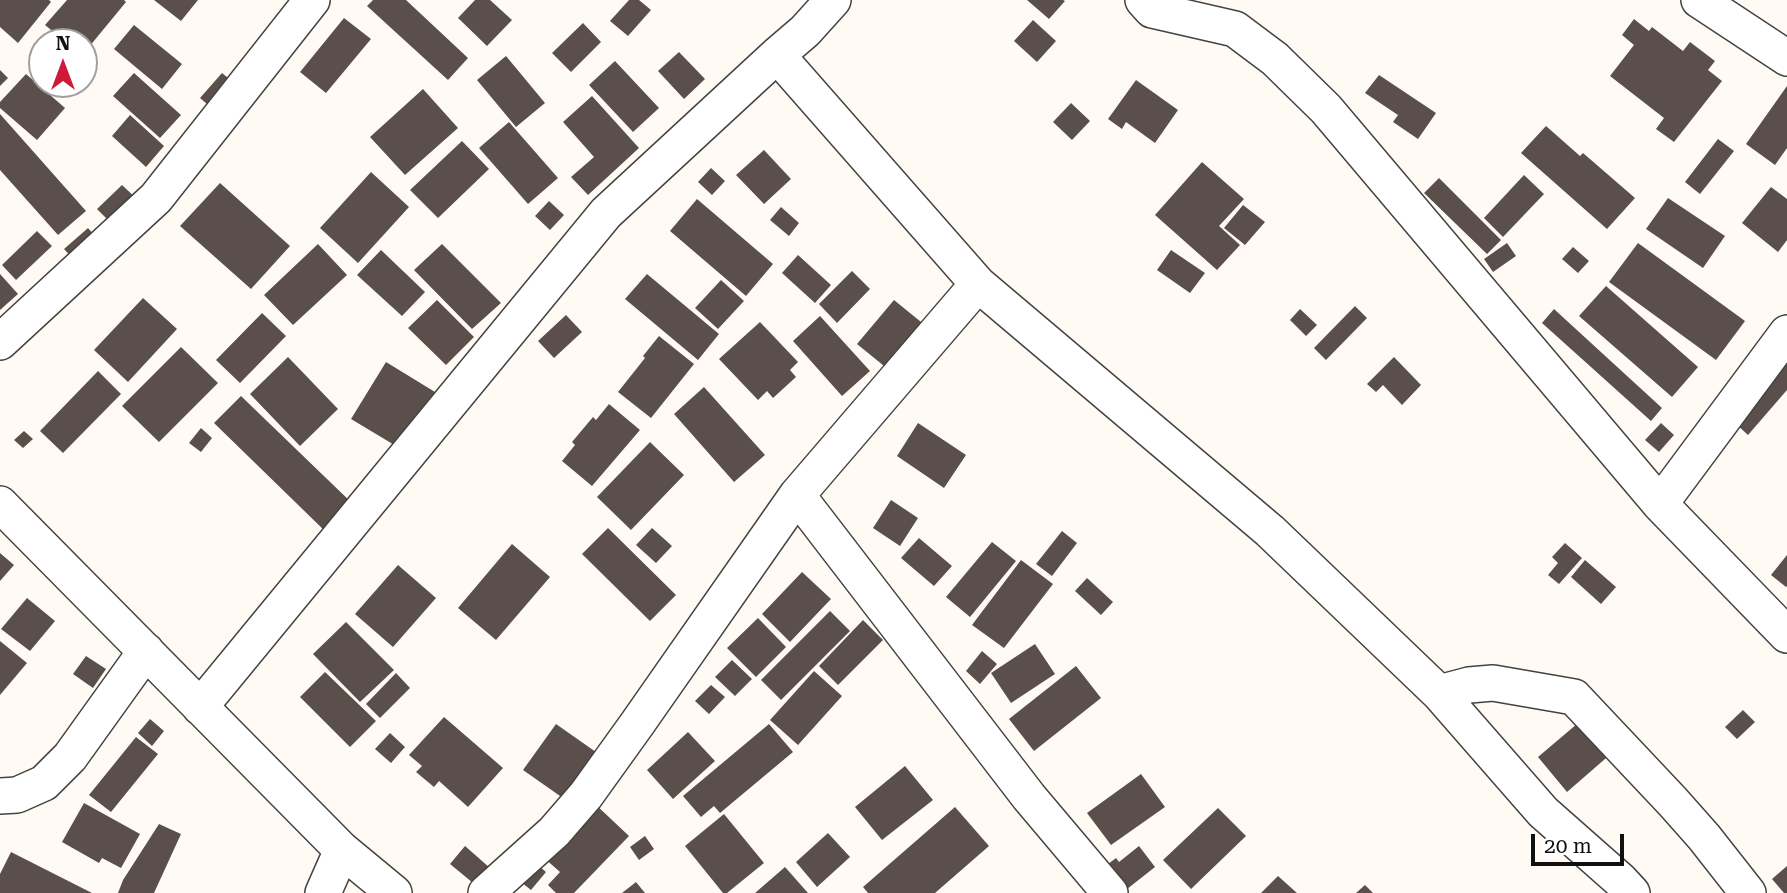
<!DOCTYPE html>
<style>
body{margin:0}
#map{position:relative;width:1787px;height:893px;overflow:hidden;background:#fffbf4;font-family:"Roboto Serif",serif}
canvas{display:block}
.north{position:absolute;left:28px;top:28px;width:70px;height:70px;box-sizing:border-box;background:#fff;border:2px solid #9f9f9f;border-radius:50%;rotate:0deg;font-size:19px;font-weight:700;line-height:28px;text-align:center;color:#101010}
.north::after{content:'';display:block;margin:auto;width:24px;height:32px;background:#ce1a38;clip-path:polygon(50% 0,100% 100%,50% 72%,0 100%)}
.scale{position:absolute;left:1531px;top:834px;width:93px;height:32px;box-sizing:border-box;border:4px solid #101010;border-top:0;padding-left:9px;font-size:21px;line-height:24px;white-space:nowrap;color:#101010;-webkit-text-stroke:5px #fff;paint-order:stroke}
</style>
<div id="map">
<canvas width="1787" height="893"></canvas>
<div class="north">N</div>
<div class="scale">20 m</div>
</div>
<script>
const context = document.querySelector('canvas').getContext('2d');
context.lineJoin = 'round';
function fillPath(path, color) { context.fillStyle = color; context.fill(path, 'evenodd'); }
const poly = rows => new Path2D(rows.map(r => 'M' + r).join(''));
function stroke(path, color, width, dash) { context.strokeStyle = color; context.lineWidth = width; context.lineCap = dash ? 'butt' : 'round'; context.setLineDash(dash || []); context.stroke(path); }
const building = poly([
 [0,0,49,0,51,2,18,43,0,27],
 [67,0,124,0,126,2,84,53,84,42,66,42,45,25],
 [154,0,198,0,181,21],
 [373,0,406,0,468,58,448,80,367,6],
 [475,0,490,0,512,20,487,46,458,18],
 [629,0,639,0,651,10,628,36,610,21],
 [1027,0,1063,0,1065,1,1049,19],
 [344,18,371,39,326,93,300,72],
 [1634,19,1649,31,1652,27,1683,51,1690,42,1715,61,1708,70,1722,81,1674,142,1656,129,1664,118,1610,76,1634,45,1622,35],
 [1033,20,1056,41,1037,62,1014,41],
 [583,23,601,42,571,72,552,53],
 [134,25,182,64,162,89,114,49],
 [679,52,705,79,684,99,658,71],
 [506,56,545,103,516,127,477,80],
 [615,61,659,108,633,132,589,85],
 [0,70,8,78,0,86],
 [134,73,181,115,160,138,113,96],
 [222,73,238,86,215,111,200,98],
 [26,74,65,108,37,140,0,108,0,102],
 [1379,75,1436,113,1418,139,1393,122,1398,115,1365,93],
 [1136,80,1178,110,1155,143,1126,122,1122,129,1108,119],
 [1787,86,1787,148,1775,165,1746,144],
 [423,89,458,128,405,175,370,137],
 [592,96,639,148,588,195,571,177,594,157,563,122],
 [1071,103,1090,121,1072,140,1053,122],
 [0,114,86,211,58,235,0,170],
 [130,115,164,146,146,167,112,136],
 [509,122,558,178,528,204,479,148],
 [1546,126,1580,156,1583,153,1635,198,1607,229,1521,153],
 [1718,139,1734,151,1700,194,1685,182],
 [462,141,489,169,438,218,410,190],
 [764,150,791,179,764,204,736,175],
 [1202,162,1244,199,1219,226,1240,245,1217,270,1155,215],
 [711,168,725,181,712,195,698,182],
 [371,172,409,207,358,263,320,228],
 [1524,175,1544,194,1503,237,1484,218],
 [1439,178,1501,240,1487,254,1424,193],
 [220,183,290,246,251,289,180,226],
 [122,185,139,201,114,226,97,209],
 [1771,187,1787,199,1787,240,1778,252,1742,223],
 [1668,198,1725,236,1703,268,1646,229],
 [697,199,773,264,746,296,670,231],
 [549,201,564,215,550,230,535,216],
 [1243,205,1265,222,1245,245,1224,228],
 [781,207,799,223,789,236,770,220],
 [88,228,101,243,78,264,64,249],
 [37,231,52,246,16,280,2,265],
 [1507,243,1516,256,1493,272,1484,259],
 [1638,243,1745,321,1716,360,1609,282],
 [318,244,347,275,293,325,264,295],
 [442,244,501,303,472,329,414,270],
 [1573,247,1589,261,1578,273,1562,259],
 [381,250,425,292,402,316,357,275],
 [1171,250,1205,273,1190,293,1157,270],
 [798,255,831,285,815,303,782,273],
 [852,271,870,289,837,323,819,304],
 [0,274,18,294,0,310],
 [647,274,719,334,698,360,625,299],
 [721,280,744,301,718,329,695,308],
 [1606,286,1698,367,1672,397,1579,316],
 [143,298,177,329,128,382,94,350],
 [437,300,474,337,446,365,408,328],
 [894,300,926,326,889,370,857,344],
 [1355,306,1367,318,1326,360,1314,348],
 [1300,309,1317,325,1306,336,1290,320],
 [1554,309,1662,408,1651,421,1542,323],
 [262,313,286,336,240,383,216,360],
 [566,315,582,332,554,358,538,341],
 [820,316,870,371,842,396,793,341],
 [760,322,798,362,790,370,796,377,773,398,767,391,758,400,719,359],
 [659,336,694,364,651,418,618,392,645,358,643,356],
 [181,347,218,383,159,442,122,406],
 [288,357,338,409,300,446,250,394],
 [1394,357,1421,385,1402,405,1383,385,1376,392,1367,384],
 [386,362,435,392,401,449,351,419],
 [1787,364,1787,390,1748,435,1735,423],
 [98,371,121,394,63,453,40,431],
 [704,387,765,455,734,482,674,414],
 [241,396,355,506,328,534,214,423],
 [609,404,640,430,592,486,562,461,575,445,572,442,593,417,596,420],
 [918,423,966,455,944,488,897,456],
 [1661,423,1674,435,1659,452,1645,440],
 [201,428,212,438,201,452,189,443],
 [24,431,33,439,23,448,14,440],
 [650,442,684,475,631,530,597,497],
 [891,500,918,518,900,546,873,528],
 [608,528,676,595,650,621,582,554],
 [652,528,672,546,656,563,636,545],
 [1062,531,1077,543,1052,576,1036,564],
 [919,538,952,566,934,586,901,558],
 [992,542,1016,561,970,617,946,597],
 [1565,543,1582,558,1559,584,1548,575,1558,563,1552,557],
 [512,544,550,577,496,640,458,608],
 [0,553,14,565,0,581],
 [1787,555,1787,586,1786,587,1771,575],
 [1021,560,1053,584,1004,648,972,625],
 [1585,560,1616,587,1601,604,1571,577],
 [398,565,436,598,393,647,355,614],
 [802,572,831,599,790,642,762,614],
 [1087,578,1113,602,1101,615,1075,591],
 [27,598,55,621,30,651,1,629],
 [830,611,850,631,781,700,761,680],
 [758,618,786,647,756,677,727,648],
 [863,620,883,640,838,685,819,666],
 [346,622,394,670,360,702,313,654],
 [0,641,27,663,0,695],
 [1035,644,1055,674,1011,703,991,673],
 [982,651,997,664,980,684,966,671],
 [86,656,106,669,93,688,73,674],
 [732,660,752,679,735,696,715,677],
 [1076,666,1101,698,1034,751,1009,719],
 [814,671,842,696,798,745,770,720],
 [325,672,376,721,350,747,300,697],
 [396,673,410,688,380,718,366,704],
 [711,685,725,697,709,714,695,701],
 [1743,710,1755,722,1737,739,1725,727],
 [444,717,503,768,468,807,439,781,434,787,416,772,422,766,409,755],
 [1584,718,1613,752,1567,792,1538,757],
 [150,719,164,731,152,746,138,733],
 [556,724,603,757,570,803,523,770],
 [769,724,793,752,720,813,714,806,701,817,683,796],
 [688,732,715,761,673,799,647,770],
 [390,733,405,747,391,763,375,749],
 [136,737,158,754,111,812,89,795],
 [905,766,933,800,882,840,855,807],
 [1141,774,1165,807,1111,845,1087,813],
 [84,803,140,834,121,868,102,858,99,863,62,842],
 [594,803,629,836,574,893,556,893,548,885,560,872,543,857],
 [955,807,989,846,935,893,868,893,863,887],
 [1218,808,1246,836,1191,889,1163,860],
 [724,814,764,863,727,893,723,893,685,846],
 [159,824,181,834,154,893,118,893,123,880],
 [828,833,850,857,817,887,796,862],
 [645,836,654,849,639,860,630,847],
 [465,846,498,875,484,892,450,864],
 [1139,846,1155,867,1122,893,1099,871,1116,858,1119,862],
 [11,852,92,893,0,893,0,874],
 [532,860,546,872,531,890,516,878],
 [1787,866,1787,893,1784,893,1772,879],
 [785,867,808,893,755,893],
 [1278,876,1297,893,1261,893],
 [636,882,645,893,622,893],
 [1365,885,1373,893,1356,893]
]);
const street = poly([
 [1143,0,1152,10,1235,29,1275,59,1326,109,1660,504,1787,635],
 [1699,0,1787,58],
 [777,55,978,284,1270,531,1439,693,1543,812,1620,880,1632,893],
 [0,342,156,198,312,0],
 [797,495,1029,797,1110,893],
 [0,504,342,850,394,893],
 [1660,504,1787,333],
 [1439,693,1469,685,1493,683,1574,697,1673,802,1704,837,1748,893],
 [200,707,606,213,777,55,805,31,833,0],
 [0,796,17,795,44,783,70,757,146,651],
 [323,893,342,850],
 [486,893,554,832,586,795,637,724,797,495,978,284]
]);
fillPath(building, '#5a4f4b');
stroke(street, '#434343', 38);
stroke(street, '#fff', 35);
</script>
